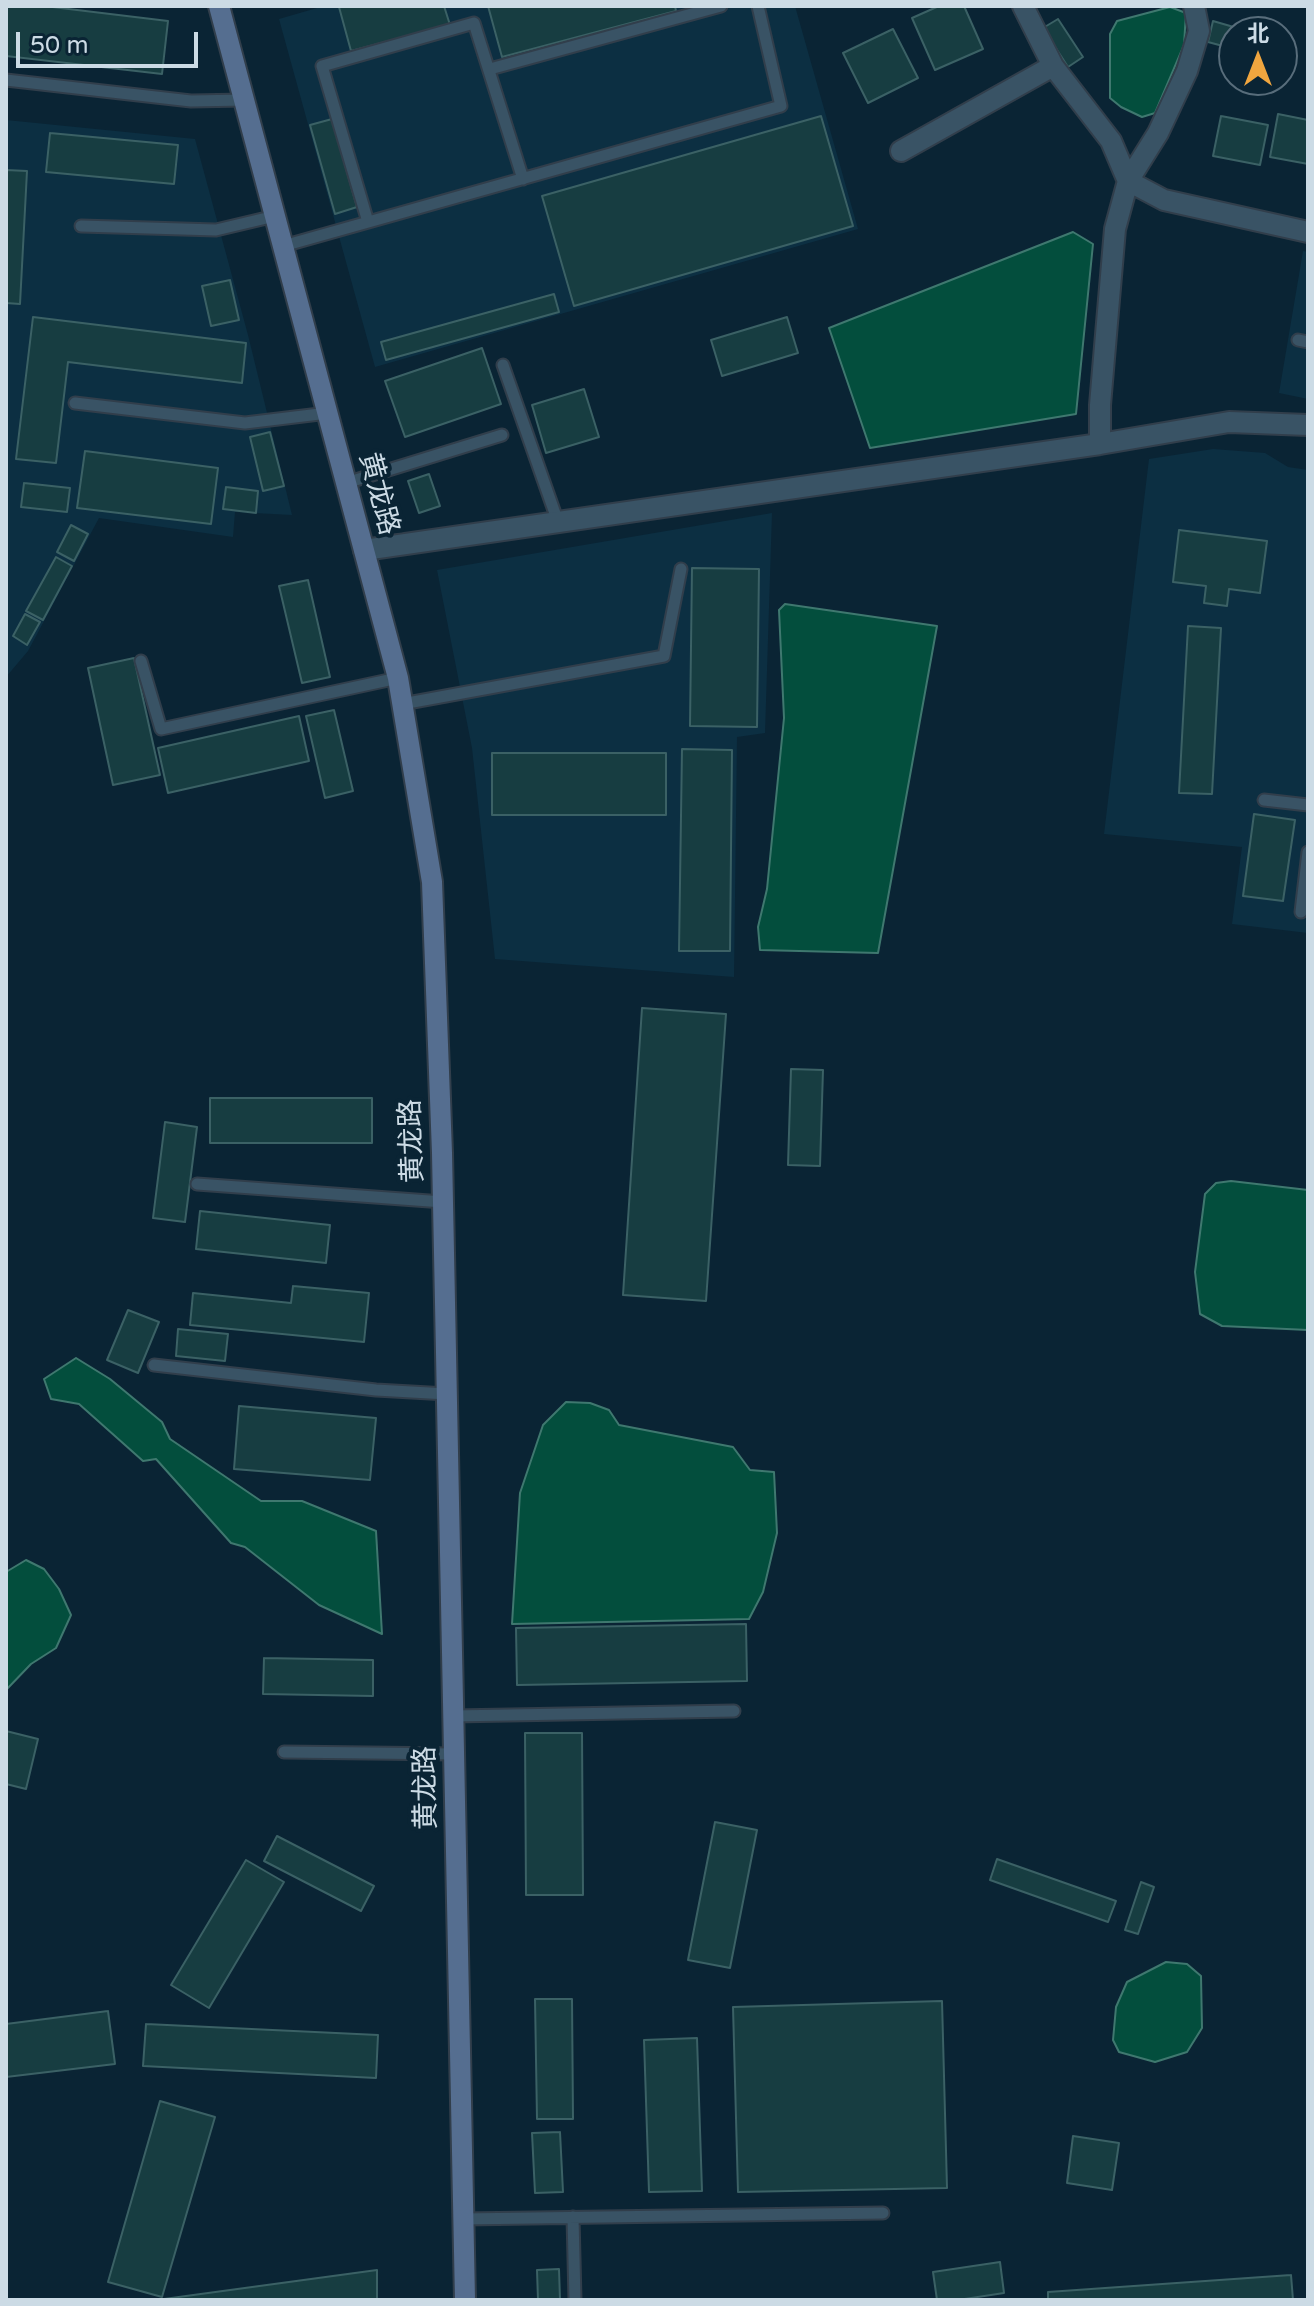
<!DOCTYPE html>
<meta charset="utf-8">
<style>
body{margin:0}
#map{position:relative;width:1314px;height:2306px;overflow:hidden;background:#0a2434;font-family:"Varela Round","Noto Sans SC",sans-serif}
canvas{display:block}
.frame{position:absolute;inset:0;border:8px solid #ccdbe5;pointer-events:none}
.north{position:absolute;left:1218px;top:16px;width:80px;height:80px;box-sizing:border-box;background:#0a2434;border:2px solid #586d7b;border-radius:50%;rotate:0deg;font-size:22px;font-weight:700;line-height:32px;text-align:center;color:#ccdbe5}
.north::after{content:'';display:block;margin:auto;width:28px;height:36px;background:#f0a63f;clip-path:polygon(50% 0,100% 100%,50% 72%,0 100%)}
.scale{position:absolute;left:16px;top:32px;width:182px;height:36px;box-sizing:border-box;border:4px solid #ccdbe5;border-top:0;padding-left:10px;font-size:24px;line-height:28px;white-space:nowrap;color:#ccdbe5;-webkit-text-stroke:6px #0a2434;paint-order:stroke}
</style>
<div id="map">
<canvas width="1314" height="2306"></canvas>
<div class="frame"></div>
<div class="north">北</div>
<div class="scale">50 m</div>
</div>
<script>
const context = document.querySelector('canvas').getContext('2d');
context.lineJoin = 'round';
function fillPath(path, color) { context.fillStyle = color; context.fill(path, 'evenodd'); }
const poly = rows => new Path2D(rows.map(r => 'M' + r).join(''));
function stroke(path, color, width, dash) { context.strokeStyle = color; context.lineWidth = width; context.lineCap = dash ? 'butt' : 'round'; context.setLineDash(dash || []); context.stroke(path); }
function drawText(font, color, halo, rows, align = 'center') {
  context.font = font + ' "Varela Round","Noto Sans SC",sans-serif'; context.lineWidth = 8; context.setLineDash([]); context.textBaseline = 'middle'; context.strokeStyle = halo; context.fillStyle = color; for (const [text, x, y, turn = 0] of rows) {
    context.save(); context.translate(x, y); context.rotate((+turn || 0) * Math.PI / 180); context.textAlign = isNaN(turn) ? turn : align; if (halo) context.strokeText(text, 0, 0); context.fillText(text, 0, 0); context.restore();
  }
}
const built = poly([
 [324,6,795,6,858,229,375,367,279,19],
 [6,120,195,139,248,335,292,515,235,512,233,537,99,518,28,651,6,677],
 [1303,251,1308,252,1308,399,1279,393],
 [1213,449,1265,453,1288,467,1308,470,1308,933,1232,924,1242,847,1104,834,1149,459],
 [772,513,765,733,737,737,734,977,495,959,472,748,437,570]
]);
const water = poly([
 [1170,7,1186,13,1184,45,1155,113,1142,117,1121,107,1110,98,1110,34,1117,21,1170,7],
 [1073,232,1093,244,1076,414,870,448,829,328,1073,232],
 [785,604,937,626,878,953,760,950,758,927,767,889,784,718,779,610,785,604],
 [1231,1181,1308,1190,1308,1330,1222,1326,1200,1314,1195,1272,1205,1194,1216,1183,1231,1181],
 [76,1358,110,1379,162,1422,170,1439,261,1501,302,1501,376,1531,382,1634,319,1605,245,1547,231,1543,156,1459,143,1461,79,1404,51,1399,44,1379,76,1358],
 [566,1402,590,1403,609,1410,619,1425,733,1447,750,1470,774,1472,777,1533,763,1592,749,1619,512,1624,520,1493,543,1425,566,1402],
 [26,1560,44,1569,59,1589,71,1615,56,1648,31,1664,6,1690,6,1572,26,1560],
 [1166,1962,1187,1964,1201,1976,1202,2028,1187,2052,1155,2062,1119,2052,1113,2040,1116,2007,1127,1982,1166,1962]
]);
const building = poly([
 [6,6,44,6,168,21,162,74,6,56,6,6],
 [444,6,450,25,351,51,339,7,444,6],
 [488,6,675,6,676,11,502,57,488,6],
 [939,6,964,6,983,49,935,70,912,18,939,6],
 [1058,19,1083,57,1068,67,1043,28,1058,19],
 [1213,21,1244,30,1243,32,1234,32,1234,49,1208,42,1213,21],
 [893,29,918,78,868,103,843,53,893,29],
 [1278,114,1308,120,1308,164,1270,157,1278,114],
 [821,116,853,226,574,306,542,196,821,116],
 [1221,116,1268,125,1260,165,1213,156,1221,116],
 [332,119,357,207,335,214,310,125,332,119],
 [50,133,178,145,174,184,46,172,50,133],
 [6,170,27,171,20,304,6,303,6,170],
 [230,280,239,320,211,326,202,286,230,280],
 [554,294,559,312,386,360,381,342,554,294],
 [33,317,246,343,242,383,68,362,56,463,16,459,33,317],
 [787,317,798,353,722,376,711,340,787,317],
 [482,348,501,404,405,437,385,381,482,348],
 [584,389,599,437,546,453,532,405,584,389],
 [270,432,284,486,263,491,250,437,270,432],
 [85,451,218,468,211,524,77,508,85,451],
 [429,474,440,506,419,513,408,481,429,474],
 [24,483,70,488,67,512,21,507,24,483],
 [226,487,258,491,256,513,223,509,226,487],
 [71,525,88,534,74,561,57,552,71,525],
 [1179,530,1267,541,1260,593,1229,589,1227,606,1204,603,1206,586,1173,582,1179,530],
 [56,557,72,566,43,620,26,611,56,557],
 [692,568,759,569,757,727,690,726,692,568],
 [308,580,330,677,302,683,279,586,308,580],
 [25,614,40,622,27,645,13,636,25,614],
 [1188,626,1221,628,1212,794,1179,793,1188,626],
 [134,658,160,775,113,785,88,668,134,658],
 [334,710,353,791,325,798,306,716,334,710],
 [299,716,309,761,168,793,158,748,299,716],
 [682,749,732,750,730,951,679,951,682,749],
 [492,753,666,753,666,815,492,815,492,753],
 [1254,814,1295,820,1283,901,1243,896,1254,814],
 [642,1008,726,1014,706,1301,623,1295,642,1008],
 [791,1069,823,1070,820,1166,788,1165,791,1069],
 [210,1098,372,1098,372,1143,210,1143,210,1098],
 [165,1122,197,1127,185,1222,153,1218,165,1122],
 [200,1211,330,1225,326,1263,196,1249,200,1211],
 [293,1286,369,1293,364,1342,190,1325,193,1293,291,1303,293,1286],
 [128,1310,159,1322,138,1373,107,1360,128,1310],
 [178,1329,228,1334,225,1361,176,1356,178,1329],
 [239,1406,376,1418,370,1480,234,1469,239,1406],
 [746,1624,747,1681,517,1685,516,1628,746,1624],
 [264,1658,373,1660,373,1696,263,1694,264,1658],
 [6,1731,38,1739,26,1789,6,1784,6,1731],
 [525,1733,582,1733,583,1895,526,1895,525,1733],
 [715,1822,757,1830,730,1968,688,1960,715,1822],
 [277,1836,374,1886,361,1911,264,1861,277,1836],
 [997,1859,1116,1901,1108,1922,990,1880,997,1859],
 [246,1860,284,1882,209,2008,171,1985,246,1860],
 [1141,1882,1154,1887,1138,1934,1125,1930,1141,1882],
 [535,1999,572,1999,573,2119,537,2119,535,1999],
 [942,2001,947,2188,738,2192,733,2007,942,2001],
 [108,2011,115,2064,6,2077,6,2024,108,2011],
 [146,2024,378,2035,376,2078,143,2066,146,2024],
 [697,2038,702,2191,649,2192,644,2040,697,2038],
 [160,2101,215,2117,162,2297,108,2282,160,2101],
 [560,2132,563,2192,535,2193,532,2133,560,2132],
 [1073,2136,1119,2143,1112,2190,1067,2183,1073,2136],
 [1000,2262,1004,2293,958,2300,937,2300,933,2272,1000,2262],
 [559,2269,560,2300,538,2300,537,2270,559,2269],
 [377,2270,377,2300,164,2300,164,2299,377,2270],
 [1291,2275,1293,2300,1048,2300,1048,2292,1291,2275]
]);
const service = poly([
 [490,69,721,6],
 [6,80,191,101,244,100],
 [368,222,322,66,474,23,523,179],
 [81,226,216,230,275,216],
 [283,246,781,106,758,6],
 [1298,340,1308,342],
 [503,365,558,522],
 [75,403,245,423,328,413],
 [346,483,502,435],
 [141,661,161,729,398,678],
 [402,704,664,656,681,569],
 [1264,800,1308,805],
 [1301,912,1308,852],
 [197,1184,443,1202],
 [154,1365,376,1390,447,1394],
 [453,1716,734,1711],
 [284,1752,454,1754],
 [573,2217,575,2300],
 [463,2219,883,2213]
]);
const minor = poly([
 [1023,6,1053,66,1111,141,1128,181,1115,229,1100,405,1100,444],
 [1194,6,1199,31,1187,71,1158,133,1128,181,1164,200,1308,232],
 [901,151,1053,66],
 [364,550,1100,444,1229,422,1308,425]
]);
const secondary = poly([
 [219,6,398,678,432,882,442,1153,465,2300]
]);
const streetNames = [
 ["黄龙路",378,494,75],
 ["黄龙路",413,1141,-92],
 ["黄龙路",427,1788,-91]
];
fillPath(built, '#0c2f42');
fillPath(water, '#034e3d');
stroke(water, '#3f786f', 2);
fillPath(building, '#173d41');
stroke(building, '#3b6165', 2);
stroke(service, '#313e4b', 15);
stroke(minor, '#313e4b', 24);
stroke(secondary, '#313e4b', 24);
stroke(service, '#395365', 11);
stroke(minor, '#395365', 20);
stroke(secondary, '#556e90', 20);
drawText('28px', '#ccdbe5', '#0a2434', streetNames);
</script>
